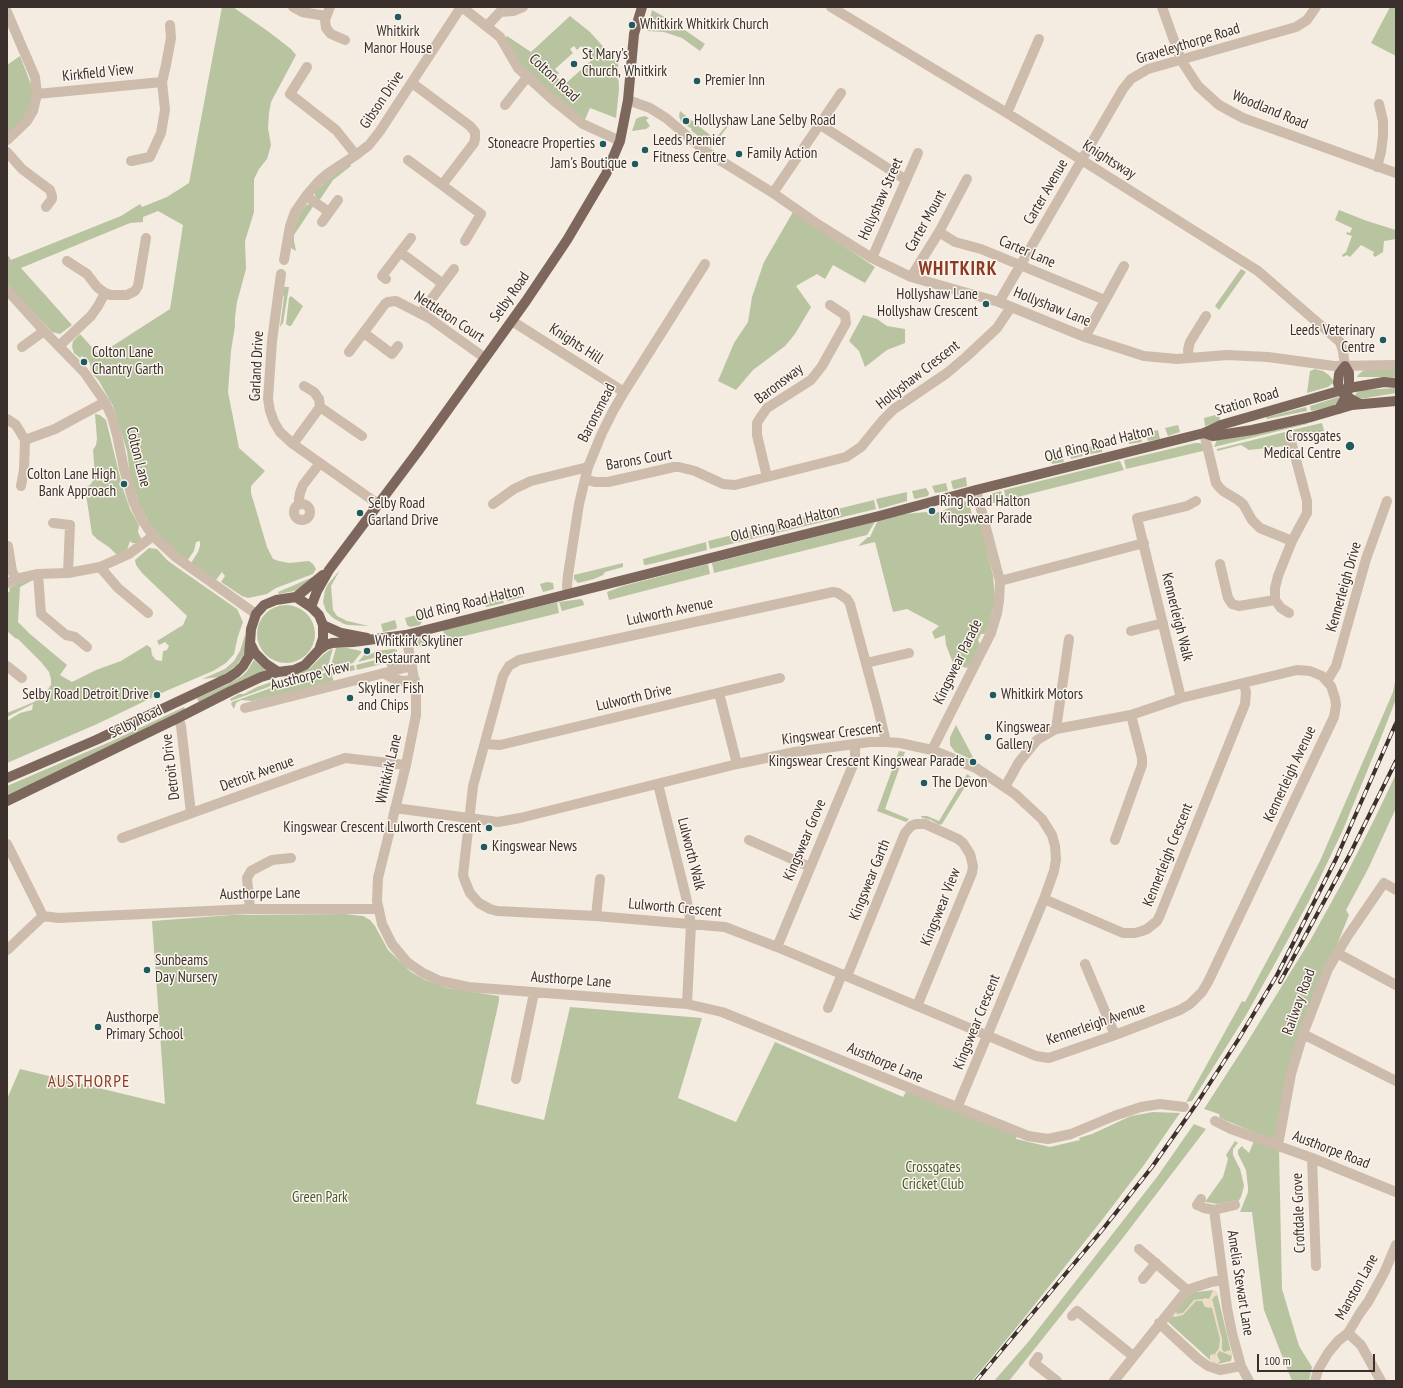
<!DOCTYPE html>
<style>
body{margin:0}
#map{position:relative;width:1403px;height:1388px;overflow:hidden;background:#f4ebe1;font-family:"PT Sans Narrow",sans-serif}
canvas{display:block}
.frame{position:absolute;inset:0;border:8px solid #3b302b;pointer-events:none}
.scale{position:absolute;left:1257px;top:1354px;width:118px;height:18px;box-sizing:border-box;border:2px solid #3b302b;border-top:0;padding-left:5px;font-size:12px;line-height:14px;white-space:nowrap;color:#3b302b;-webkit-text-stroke:3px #fbf5ee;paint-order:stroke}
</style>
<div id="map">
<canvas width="1403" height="1388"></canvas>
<div class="frame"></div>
<div class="scale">100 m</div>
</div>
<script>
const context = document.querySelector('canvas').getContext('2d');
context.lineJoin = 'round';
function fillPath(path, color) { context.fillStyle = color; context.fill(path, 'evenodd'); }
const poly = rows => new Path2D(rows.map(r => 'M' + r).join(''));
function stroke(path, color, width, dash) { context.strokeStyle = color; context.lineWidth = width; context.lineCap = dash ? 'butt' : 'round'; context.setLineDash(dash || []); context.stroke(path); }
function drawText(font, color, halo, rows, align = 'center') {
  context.font = font + ' "PT Sans Narrow",sans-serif'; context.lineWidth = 3; context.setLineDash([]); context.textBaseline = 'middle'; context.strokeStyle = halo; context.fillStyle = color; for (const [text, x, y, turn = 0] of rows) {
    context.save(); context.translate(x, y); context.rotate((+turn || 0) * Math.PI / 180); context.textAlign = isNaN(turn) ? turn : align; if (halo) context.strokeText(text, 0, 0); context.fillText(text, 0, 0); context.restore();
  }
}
const green = poly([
 [222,7,233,7,269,32,291,49,296,55,271,102,269,113,268,128,271,145,267,159,259,169,254,179,254,212,245,241,246,269,237,302,235,317,235,326,231,351,228,392,239,448,265,471,251,486,251,493,267,547,273,559,279,561,289,563,309,561,313,564,316,569,313,574,276,588,267,594,248,598,242,596,221,582,225,576,222,572,216,580,191,563,198,552,200,546,200,541,196,542,194,551,187,561,163,541,150,524,140,506,130,476,127,451,113,406,99,381,91,372,90,363,82,356,80,358,74,353,72,347,73,341,80,334,97,353,100,354,170,309,183,225,158,211,143,217,143,222,130,223,21,268,72,325,60,334,52,332,7,284,7,254,11,260,121,216,140,204,142,207,167,197,189,183],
 [1390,7,1396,7,1396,56,1371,43],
 [652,10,670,20,705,44,700,51,682,38,664,32,647,31],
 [570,16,590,32,618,63,619,90,616,118,590,108,583,124,528,76,503,42,507,36,531,52],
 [574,46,577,50,581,46,585,50,589,46,594,51,589,55,592,60,564,85,556,76,559,73,555,69,573,53,570,49],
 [20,56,32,87,32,101,28,114,7,135,7,65],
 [680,111,715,139,728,124,729,125,711,148,691,130,692,129,681,122,679,116],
 [645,116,649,118,646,120,650,126,646,129,632,131,636,119,640,117],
 [350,164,351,166,333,180,319,201,315,196,315,192,326,181],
 [310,204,314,205,294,235,294,241,296,251,291,248,292,234,300,213,306,205],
 [1339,210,1367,221,1396,230,1396,239,1384,241,1383,252,1375,257,1373,255,1374,252,1361,245,1350,257,1347,255,1343,257,1342,255,1346,252,1352,236,1346,234,1347,232,1350,233,1352,228,1335,220],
 [793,212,875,267,865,283,833,265,825,279,817,274,796,286,811,307,795,334,785,346,753,370,736,390,718,381,734,343,748,322,752,297,764,262],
 [1241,269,1246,272,1219,310,1215,306],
 [284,287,289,287,283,323,280,327,284,297,282,292],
 [291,296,303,306,291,326,289,326,286,324,289,298],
 [863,315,877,319,887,326,905,329,905,343,887,350,865,367,859,351,849,341],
 [1396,368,1396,377,1357,377,1359,374,1364,370],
 [1315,369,1323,371,1329,375,1333,380,1333,383,1328,387,1307,393,1310,371],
 [1396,388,1396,393,1360,399,1355,397,1356,393,1362,390],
 [1338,397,1340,399,1339,401,1334,406,1311,411,1310,406],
 [1306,407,1307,411,1267,419,1266,417],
 [95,414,100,415,106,420,123,489,130,509,139,525,138,532,141,538,139,543,132,543,130,541,127,550,122,554,116,554,110,548,97,539,92,534,85,488,91,484,95,476,93,450,96,445,97,439],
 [1219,414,1220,421,1205,426,1204,418],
 [1309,422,1307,424,1214,447,1217,440],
 [1322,423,1324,431,1294,438,1292,430],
 [1178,425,1180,432,1168,436,1165,428],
 [1158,430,1160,439,1148,441,1146,433],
 [1289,431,1292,439,1288,445,1286,446,1249,450,1241,445,1217,451,1217,449],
 [1140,434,1142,442,1129,444,1127,437],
 [1102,443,1102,452,1090,454,1088,447],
 [1195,443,1200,443,1206,447,1207,450,1126,469,1124,460],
 [1082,449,1083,456,1071,459,1069,451],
 [1062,454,1064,462,1052,464,1049,457],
 [1120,461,1124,470,1006,500,1004,490],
 [966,477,967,486,955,489,953,489,951,481],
 [946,483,948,491,935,493,932,486],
 [926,488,929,493,928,496,915,499,914,498,912,491],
 [1001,491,1004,500,986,505,986,500,990,494],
 [907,492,907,501,879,509,876,499],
 [874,500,876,509,710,549,708,541],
 [965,501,970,506,972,516,978,514,993,575,995,599,989,626,985,634,981,634,978,640,980,644,969,667,966,668,953,663,946,645,945,635,935,639,932,632,939,626,907,609,893,612,875,542,858,546,868,537,870,537,878,520,904,514,927,512,928,515,942,511],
 [875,522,867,535,714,573,712,563],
 [706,542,707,550,655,563,646,565,644,565,643,559],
 [149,548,157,549,167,560,178,568,237,609,243,622,238,636,234,654,226,663,213,671,166,691,97,724,7,763,7,721,20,713,32,710,33,704,7,717,7,713,34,702,46,692,51,685,51,679,49,672,41,662,18,639,15,638,7,631,7,593,10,591,9,588,22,581,33,580,20,587,18,622,30,634,67,665,60,675,72,682,96,670,121,661,147,645,151,648,152,655,156,660,162,661,163,651,167,650,169,646,165,642,159,645,157,641,183,625,187,616,142,573,136,565,135,560],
 [623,563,623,567,605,572,603,575,594,579,578,583,574,579,574,575],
 [708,564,710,574,609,600,607,592,623,586],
 [340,570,331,586,333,610,337,616,347,621,369,626,349,625,344,624,333,618,326,611,323,602,325,590,328,584],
 [313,577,305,586,294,591,279,594,278,592],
 [547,582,553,583,554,589,543,592,540,584],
 [521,588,523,597,508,601,507,600,506,593],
 [501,594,504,603,487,607,485,606,483,598],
 [581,599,583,601,584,605,562,611,559,602],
 [557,602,559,613,452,639,444,634,443,630],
 '257 634a29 29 0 1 1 58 0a29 29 0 1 1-58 0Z',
 [420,614,422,621,420,625,410,627,407,625,405,618],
 [395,620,397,627,396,629,383,632,381,624],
 [245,635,245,651,243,656,236,666,220,677,202,679,225,669,234,661,240,651],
 [426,636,428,644,416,648,416,643,419,638],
 [333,648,327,670,284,681,231,701,230,699,239,694,244,694,257,687,309,669,324,654],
 [336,648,347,648,361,651,361,653,353,663,330,669],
 [394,649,397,650,397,652,358,662,364,655,374,653,374,651],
 [399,654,401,664,388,668,386,663,357,670,356,665],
 [254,660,266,671,199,703,197,698,226,685,242,676,247,671],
 [354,665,355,670,332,676,334,683,252,701,241,700,236,703,234,709,231,704,232,702,279,685],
 [1396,677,1396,699,1384,730,1342,832,1308,903,1273,967,1245,1017,1192,1101,1186,1102,1242,1001,1245,1002,1320,861,1393,692],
 [184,707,186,711,7,797,7,786,112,741],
 [956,725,975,761,955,752,950,745,950,737],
 [899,751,905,752,885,809,909,819,906,822,877,811],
 [967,774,971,777,942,824,939,825,931,820,922,818,921,816,927,816,939,821],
 [1396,774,1396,808,1368,869,1346,910,1349,915,1332,957,1313,997,1277,1142,1220,1118,1219,1114,1204,1109,1246,1044,1311,939,1343,881,1374,820],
 [345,914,363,916,370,920,375,926,388,950,411,972,425,980,447,988,499,996,499,1001,476,1104,544,1120,570,1007,702,1018,678,1098,736,1122,775,1042,903,1097,908,1088,1018,1133,1016,1139,1050,1147,1080,1140,1079,1138,1092,1134,1131,1116,1153,1112,1180,1113,1144,1165,1102,1220,1020,1323,972,1381,7,1381,7,1099,20,1069,165,1104,152,921,232,915],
 [1194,1124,1206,1129,1122,1239,1009,1381,994,1381,1029,1341,1157,1177],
 [1235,1141,1238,1143,1233,1149,1233,1155,1240,1169,1243,1181,1244,1186,1241,1197,1238,1202,1237,1202,1236,1200,1218,1204,1205,1202,1223,1177,1228,1159,1226,1155],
 [1254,1141,1279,1150,1282,1289,1299,1346,1312,1367,1309,1381,1292,1381,1264,1310,1252,1212,1240,1212,1248,1192,1248,1187,1246,1170,1238,1154,1238,1150,1242,1146,1244,1148,1243,1149,1245,1149,1249,1153],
 [1213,1290,1217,1292,1218,1297,1232,1356,1231,1361,1218,1364,1210,1360,1167,1321,1189,1293]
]);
const plaza = poly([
 [1213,1290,1217,1292,1218,1295,1215,1296,1212,1300,1213,1302,1220,1332,1222,1338,1222,1349,1224,1352,1230,1350,1232,1356,1219,1351,1217,1355,1220,1361,1218,1364,1210,1360,1210,1355,1215,1354,1219,1348,1220,1339,1212,1308,1205,1307,1202,1301,1196,1301,1183,1315,1175,1317,1171,1316,1176,1311,1177,1314,1183,1313,1194,1300,1203,1299,1205,1298,1209,1299]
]);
const minor = poly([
 [293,7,302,12,326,16],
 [330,7,325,20,326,28,331,34,345,40],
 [462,7,500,37,518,68,553,100,583,124,620,141],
 [831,7,1007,113,1258,271,1340,342,1343,351,1345,366],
 [1162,7,1181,60,1198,86,1219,105,1243,118,1396,173],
 [7,12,35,77,37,94,33,111,27,121,7,140],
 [487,26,500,12,513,11,523,7],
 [307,67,290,94,336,130,356,155],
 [412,83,470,126,475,132,475,139,474,143,442,185,481,214,465,241],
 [37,94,162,82],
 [628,100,650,108,666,118,705,151,773,193,819,225,872,258,911,277,999,302,1085,337,1144,356,1177,359,1227,355,1268,357,1334,366,1396,365],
 [505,105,528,76],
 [1007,113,1039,39],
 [819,124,906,180],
 [7,152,22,169,50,190,52,196,52,199,46,207],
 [408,160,442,185],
 [131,161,150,157,161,133,165,110,162,82,166,65,171,38,170,25],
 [1377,167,1381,152,1383,136,1383,121,1379,104],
 [773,193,841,93],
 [306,196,329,212],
 [322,222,338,200],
 [939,232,955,242,981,249,1105,300],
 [400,252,443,284],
 [872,258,918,153],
 [284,260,290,226,295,212,306,196,318,182,327,174,356,155,369,145,380,131,461,7],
 [67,261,87,274,97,287,105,293],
 [281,274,272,341,268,399,270,411,274,422,280,432,293,444,378,504],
 [911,277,939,232,967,179],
 [386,279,382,276,411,238],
 [7,290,44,331,84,372,105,402,112,417,117,435,124,469,133,501,142,520,153,536,177,558,256,614],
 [999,302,1123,89,1131,79,1148,69,1296,27,1307,20,1316,7],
 [421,313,454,269],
 [512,321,624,392],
 [364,333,392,354,398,346],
 [1085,337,1124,266],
 [59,346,91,316,98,306,105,293,111,295,127,295,135,291,138,286,146,238],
 [22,347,44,331],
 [349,352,385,304,388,302,396,301,429,318,485,358],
 [1189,358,1188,350,1190,342,1206,316],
 [304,386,314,392,319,399,320,407],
 [7,419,16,425,25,440,55,429,105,402],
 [1204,433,1216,483,1219,487,1223,491,1238,500,1243,504,1252,520,1260,528,1292,541],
 [293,444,320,407,362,436],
 [767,477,757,435,757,423,760,418,767,408,811,380,822,366,846,323,845,315,830,305],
 [585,479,595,482,608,482,674,467,679,467,695,471,723,484,735,485,846,457,861,447,883,420,894,409,947,373,966,357,997,328,1011,307],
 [21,486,24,470,25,440],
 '294 512a8 8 0 1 1 16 0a8 8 0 1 1-16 0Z',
 [299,504,299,499,300,493,303,485,320,463],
 [493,504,514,489,531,481,588,467],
 [53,523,70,525,68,573],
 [8,546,12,571,16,579],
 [1220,564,1228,598,1232,604,1239,606,1275,600,1281,608,1289,613],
 [100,567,118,588,148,613],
 [38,574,41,614,66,635,75,637,87,647],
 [1000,581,1144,543],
 [7,583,16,579,38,574,68,573,100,567,129,554,153,536],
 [568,594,567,586,568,575,579,504,588,467,602,433,613,411,624,392,705,264],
 [1275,600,1275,588,1278,576,1292,541,1307,513,1307,501,1291,441],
 [1131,631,1163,623],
 [406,635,416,690,416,715,406,765,378,878,377,901,382,924,392,944,407,962,423,973,440,981,468,987,687,1004,722,1012,1028,1136,1048,1139,1071,1134,1114,1116,1141,1107,1160,1104,1184,1107],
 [866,663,909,653],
 [7,666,22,678],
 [383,673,392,678,402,681,415,680],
 [1327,681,1336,666,1366,559,1387,501],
 [719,693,737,764],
 [1181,698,1137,518,1187,506,1196,501],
 [245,708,412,666],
 [178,718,181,726,191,813],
 [1056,729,1069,639],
 [886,742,878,708,850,604,847,599,838,593,833,592,519,660,509,666,503,676,473,786,465,857,463,875,465,881,470,893,479,903,490,909,497,911,596,916,725,927,777,947,1036,1056,1049,1058,1115,1035,1180,1010,1190,1004,1202,992,1208,982,1334,717,1336,705,1335,698,1331,686,1322,676,1310,671,1297,670,1181,698,1131,715,1056,729,1037,740,1019,762,1005,787],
 [485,744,500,745,780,678],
 [932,750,949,716,991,633,997,613,999,601,1000,581,976,490],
 [658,784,686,897,691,924,687,1004],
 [395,808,498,822,520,818,737,764,795,752,870,742,886,742,900,743,932,750,976,768,1015,794,1042,819,1052,835,1055,846,1056,859,1054,871,1044,899,957,1108],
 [122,838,345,758,406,765],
 [749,840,810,867],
 [1115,840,1142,765,1142,758,1131,715],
 [7,844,43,916,58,918,250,909,378,909],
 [1044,899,1123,933,1135,933,1142,931,1147,929,1157,921,1160,915,1245,704,1246,692,1244,684],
 [250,909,247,878,251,871,272,860,291,858],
 [596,916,600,879],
 [777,947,853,765,855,756,855,744],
 [7,950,43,916],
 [1337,953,1396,985],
 [1085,964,1115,1035],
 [847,976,905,833,911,826,916,824,925,824,958,839,963,843,970,854,973,866,972,873,917,1006],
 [828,1008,842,974],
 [1303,1034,1396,1081],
 [516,1079,534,993],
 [1215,1121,1231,1129,1312,1158,1396,1192],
 [1278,1145,1291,1074,1303,1034,1328,969,1347,937,1384,883,1396,890],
 [1312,1158,1316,1266],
 [1201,1199,1197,1205,1204,1208,1214,1210,1235,1205],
 [1214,1210,1227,1308,1232,1333,1241,1366,1249,1381],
 [1139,1249,1187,1290],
 [1143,1279,1156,1263],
 [1072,1316,1077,1311,1133,1356],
 [1159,1323,1198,1359,1208,1366,1220,1370,1241,1366],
 [1348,1333,1361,1345,1381,1381],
 [1038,1357,1034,1363,1057,1381],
 [1114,1381,1187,1290,1211,1282,1223,1280],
 [1315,1381,1318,1370,1328,1353,1338,1341,1348,1333,1360,1313,1368,1302,1384,1273,1396,1245]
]);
const major = poly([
 [1339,409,1346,396,1349,388,1349,373,1345,366,1339,374,1338,383,1340,391,1346,396,1360,404],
 [1204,433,1213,436,1252,430,1311,417,1352,405,1396,401],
 [296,597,323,575],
 [311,607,317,591,329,570,419,450,526,301,567,240,606,174,620,141,628,100,634,34,642,7],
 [323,625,341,633,367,638],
 [319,650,326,645,332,643,353,642,406,635,754,547,879,516,976,490,1204,433,1221,425,1349,388,1384,382,1396,383],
 [7,778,96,740,228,678,237,672,243,666,249,656,250,643,251,629,256,614,264,605,276,600,296,597,311,607,319,615,323,625,323,638,319,650,305,665,294,670,278,672,266,664,255,653,250,643],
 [7,801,178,718,231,691,261,677,278,672]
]);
const rail = poly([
 [1280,982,1350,854,1396,761],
 [976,1381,1103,1229,1152,1167,1197,1103,1238,1040,1277,975,1336,859,1396,723]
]);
const markers = [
 [398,17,4,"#1f5a5e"],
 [632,25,4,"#1f5a5e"],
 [574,64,4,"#1f5a5e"],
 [697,81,4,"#1f5a5e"],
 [686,121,4,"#1f5a5e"],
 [603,144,4,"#1f5a5e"],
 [645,150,4,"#1f5a5e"],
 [739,154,4,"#1f5a5e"],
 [635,164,4,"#1f5a5e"],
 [986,304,4,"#1f5a5e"],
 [1383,340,4,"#1f5a5e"],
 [84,362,4,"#1f5a5e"],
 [1350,446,5,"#1f5a5e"],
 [124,484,4,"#1f5a5e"],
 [932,511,4,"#1f5a5e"],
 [360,513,4,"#1f5a5e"],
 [367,651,4,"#1f5a5e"],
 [157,695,4,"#1f5a5e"],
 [993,695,4,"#1f5a5e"],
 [350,698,4,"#1f5a5e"],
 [988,737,4,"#1f5a5e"],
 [973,762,4,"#1f5a5e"],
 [924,783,4,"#1f5a5e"],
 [489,828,4,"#1f5a5e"],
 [484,847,4,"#1f5a5e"],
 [147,970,4,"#1f5a5e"],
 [98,1027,4,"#1f5a5e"]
];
const poiNames = [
 ["Whitkirk Whitkirk Church",640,25],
 ["Whitkirk",398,32,"center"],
 ["Manor House",398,49,"center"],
 ["St Mary's",582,55],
 ["Church, Whitkirk",582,72],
 ["Premier Inn",705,81],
 ["Hollyshaw Lane Selby Road",694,121],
 ["Leeds Premier",653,141],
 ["Fitness Centre",653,158],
 ["Stoneacre Properties",595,144,"right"],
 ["Family Action",747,154],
 ["Jam's Boutique",627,164,"right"],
 ["Hollyshaw Lane",978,295,"right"],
 ["Hollyshaw Crescent",978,312,"right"],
 ["Leeds Veterinary",1375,331,"right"],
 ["Centre",1375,348,"right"],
 ["Colton Lane",92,353],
 ["Chantry Garth",92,370],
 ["Crossgates",1341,437,"right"],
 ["Medical Centre",1341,454,"right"],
 ["Colton Lane High",116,475,"right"],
 ["Bank Approach",116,492,"right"],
 ["Ring Road Halton",940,502],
 ["Kingswear Parade",940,519],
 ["Selby Road",368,504],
 ["Garland Drive",368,521],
 ["Whitkirk Skyliner",375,642],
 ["Restaurant",375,659],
 ["Skyliner Fish",358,689],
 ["and Chips",358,706],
 ["Selby Road Detroit Drive",149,695,"right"],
 ["Whitkirk Motors",1001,695],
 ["Kingswear",996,728],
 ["Gallery",996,745],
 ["Kingswear Crescent Kingswear Parade",965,762,"right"],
 ["The Devon",932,783],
 ["Kingswear Crescent Lulworth Crescent",481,828,"right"],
 ["Kingswear News",492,847],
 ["Sunbeams",155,961],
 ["Day Nursery",155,978],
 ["Austhorpe",106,1018],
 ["Primary School",106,1035]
];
const streetNames = [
 ["Graveleythorpe Road",1188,44,-17],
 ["Kirkfield View",98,73,-6],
 ["Colton Road",554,78,43],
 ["Gibson Drive",382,100,-56],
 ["Woodland Road",1270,110,22],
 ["Knightsway",1109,160,32],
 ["Carter Avenue",1046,192,-60],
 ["Hollyshaw Street",881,199,-66],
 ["Carter Mount",926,221,-61],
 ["Carter Lane",1027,252,23],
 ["Selby Road",510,297,-55],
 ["Hollyshaw Lane",1052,307,22],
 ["Nettleton Court",449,317,33],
 ["Knights Hill",576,344,33],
 ["Garland Drive",257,366,-87],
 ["Hollyshaw Crescent",918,375,-38],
 ["Baronsway",779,384,-37],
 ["Station Road",1247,402,-17],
 ["Baronsmead",597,413,-63],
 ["Old Ring Road Halton",1099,444,-14],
 ["Colton Lane",138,457,76],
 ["Barons Court",639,460,-10],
 ["Old Ring Road Halton",785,524,-14],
 ["Kennerleigh Drive",1344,587,-74],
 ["Old Ring Road Halton",470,603,-14],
 ["Lulworth Avenue",670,612,-12],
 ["Kennerleigh Walk",1177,617,76],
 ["Kingswear Parade",958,662,-64],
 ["Austhorpe View",310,676,-14],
 ["Lulworth Drive",634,698,-13],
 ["Selby Road",136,722,-26],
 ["Kingswear Crescent",832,734,-7],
 ["Detroit Drive",171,767,-97],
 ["Whitkirk Lane",389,769,-77],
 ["Detroit Avenue",257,774,-20],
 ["Kennerleigh Avenue",1290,774,-65],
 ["Kingswear Grove",805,840,-67],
 ["Lulworth Walk",691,854,76],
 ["Kennerleigh Crescent",1168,855,-68],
 ["Kingswear Garth",870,880,-68],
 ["Austhorpe Lane",260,894,-1],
 ["Kingswear View",941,907,-68],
 ["Lulworth Crescent",675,908,5],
 ["Austhorpe Lane",571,980,4],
 ["Railway Road",1299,1002,-70],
 ["Kingswear Crescent",977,1022,-68],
 ["Kennerleigh Avenue",1096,1024,-19],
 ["Austhorpe Lane",885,1063,23],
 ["Austhorpe Road",1331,1150,21],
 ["Croftdale Grove",1299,1213,-92],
 ["Amelia Stewart Lane",1240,1283,81],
 ["Manston Lane",1357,1287,-61]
];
const parkNames = [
 ["Crossgates",933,1168],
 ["Cricket Club",933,1185],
 ["Green Park",320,1198]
];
const quarterNames = [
 ["AUSTHORPE",89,1082]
];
const districtNames = [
 ["WHITKIRK",958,270]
];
fillPath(green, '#b8c4a0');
fillPath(plaza, '#ecdcc8');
stroke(minor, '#cdbbac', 10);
stroke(major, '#7d675c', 10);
stroke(rail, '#3b302b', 4);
stroke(rail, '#fbf5ee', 2.5, [8]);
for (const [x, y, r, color] of markers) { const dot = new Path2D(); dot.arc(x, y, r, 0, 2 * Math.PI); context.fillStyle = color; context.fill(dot); stroke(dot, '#fbf5ee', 1.5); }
drawText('15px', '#3b302b', '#fbf5ee', poiNames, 'left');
drawText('15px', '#3b302b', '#fbf5ee', streetNames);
drawText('15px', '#4a5a2e', '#fbf5ee', parkNames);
context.letterSpacing = '1px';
drawText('17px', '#8c3b22', '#fbf5ee', quarterNames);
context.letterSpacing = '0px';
context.letterSpacing = '1px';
drawText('bold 19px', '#8c3b22', '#fbf5ee', districtNames);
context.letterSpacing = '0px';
</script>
